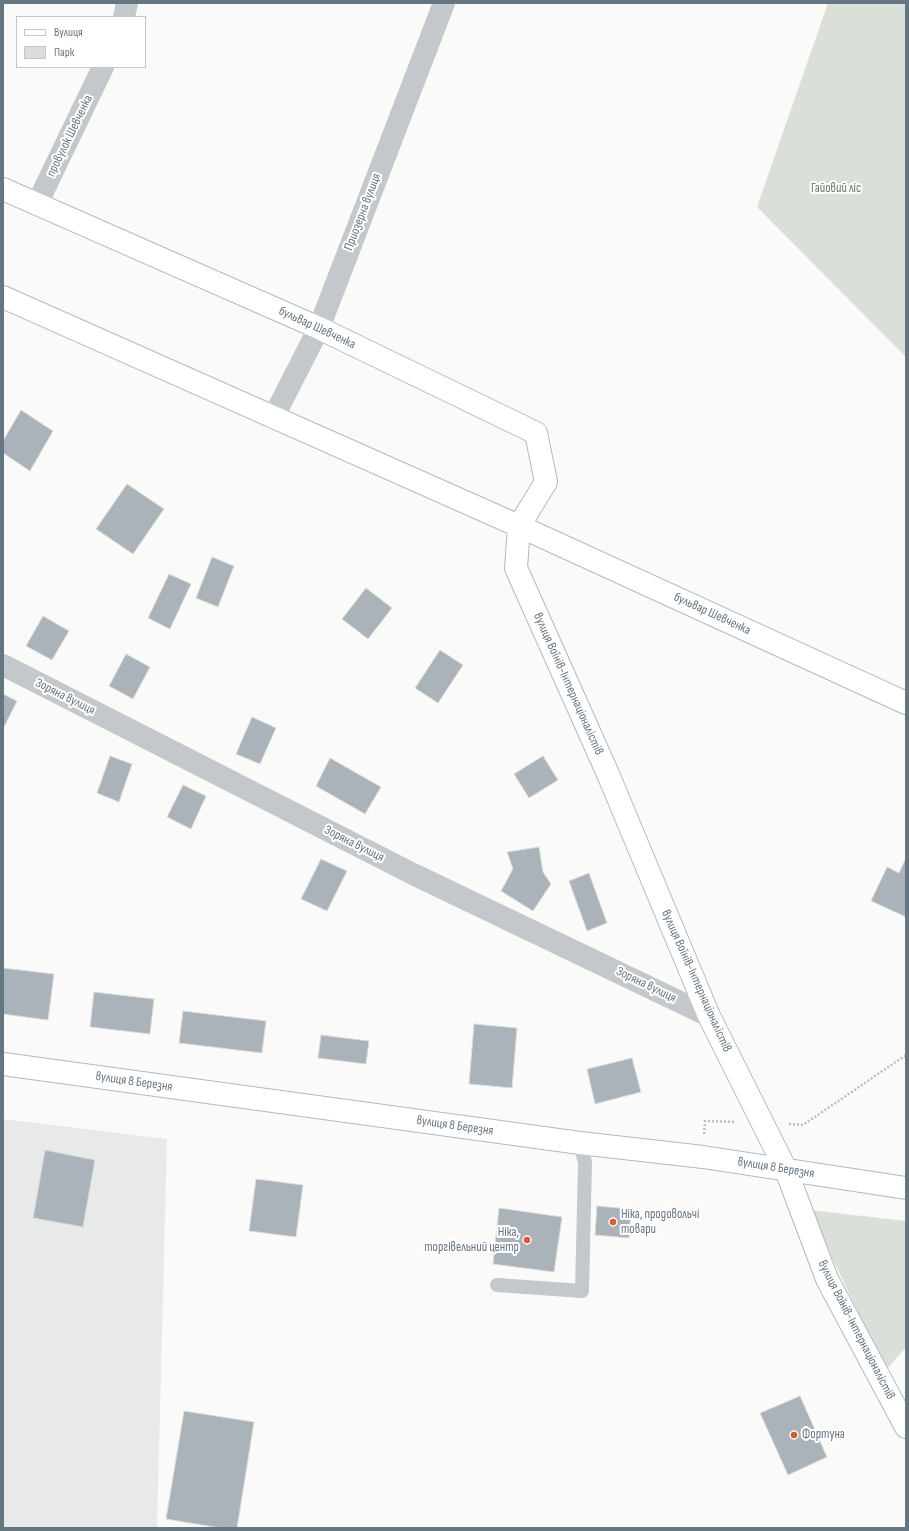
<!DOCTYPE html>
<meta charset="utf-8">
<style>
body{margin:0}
#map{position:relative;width:909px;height:1531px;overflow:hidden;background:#fafaf8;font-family:"Sofia Sans Condensed",sans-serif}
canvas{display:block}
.frame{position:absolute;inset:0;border:4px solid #657683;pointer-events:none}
.legend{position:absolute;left:16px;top:16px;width:130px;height:52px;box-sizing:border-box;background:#fff;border:1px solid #c1c8cd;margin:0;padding:5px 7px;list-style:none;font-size:12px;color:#657683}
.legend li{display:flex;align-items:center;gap:8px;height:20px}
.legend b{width:20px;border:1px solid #c1c8cd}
</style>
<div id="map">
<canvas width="909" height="1531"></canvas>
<div class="frame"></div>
<ul class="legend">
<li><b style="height:5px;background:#fff"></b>Вулиця</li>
<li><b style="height:11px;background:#dadfd7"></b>Парк</li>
</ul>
</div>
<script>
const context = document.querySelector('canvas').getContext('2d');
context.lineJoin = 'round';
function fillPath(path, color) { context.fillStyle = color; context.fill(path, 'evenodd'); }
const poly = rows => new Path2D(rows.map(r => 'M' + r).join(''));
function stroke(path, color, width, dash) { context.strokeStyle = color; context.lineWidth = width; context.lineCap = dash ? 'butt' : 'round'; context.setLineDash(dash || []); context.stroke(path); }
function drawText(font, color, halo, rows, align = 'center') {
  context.font = font + ' "Sofia Sans Condensed",sans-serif'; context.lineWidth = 4; context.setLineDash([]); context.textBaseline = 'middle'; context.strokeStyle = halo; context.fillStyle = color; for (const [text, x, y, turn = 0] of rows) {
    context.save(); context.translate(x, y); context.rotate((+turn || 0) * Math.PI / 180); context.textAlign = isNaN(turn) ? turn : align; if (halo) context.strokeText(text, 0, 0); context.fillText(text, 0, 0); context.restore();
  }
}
const built = poly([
 [3,1119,167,1139,157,1528,3,1528]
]);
const green = poly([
 [828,3,906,3,906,357,757,207],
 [809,1210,906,1221,906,1347,886,1370]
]);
const building = poly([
 [21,410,53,431,30,471,3,453,3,441,21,410],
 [127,484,164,509,133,554,96,529,127,484],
 [212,557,234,566,218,607,196,598,212,557],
 [169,574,191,584,170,629,148,618,169,574],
 [366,588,392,608,368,639,342,619,366,588],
 [43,616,69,631,52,660,26,646,43,616],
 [440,650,463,665,438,703,415,688,440,650],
 [126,654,150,667,133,699,109,686,126,654],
 [3,694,17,701,3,729,3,694],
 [252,717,276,728,260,764,236,754,252,717],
 [110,756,132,764,119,802,97,793,110,756],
 [543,756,558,780,529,798,514,774,543,756],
 [330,758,381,787,365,814,316,786,330,758],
 [183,785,206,796,191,829,167,817,183,785],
 [539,847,543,872,551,884,533,911,501,891,513,869,507,852,539,847],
 [906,858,906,917,871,901,887,867,899,873,906,858],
 [321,859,347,871,327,911,301,899,321,859],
 [589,873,607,923,587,931,569,881,589,873],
 [3,968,54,974,48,1020,3,1014,3,968],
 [94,992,154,999,150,1034,90,1027,94,992],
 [183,1011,266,1021,262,1053,179,1043,183,1011],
 [474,1024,517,1028,512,1088,469,1084,474,1024],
 [321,1035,369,1041,366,1064,318,1058,321,1035],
 [632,1058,641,1092,595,1104,587,1069,632,1058],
 [45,1150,95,1160,83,1227,33,1218,45,1150],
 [256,1179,303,1185,296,1237,249,1231,256,1179],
 [597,1206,631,1209,629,1238,595,1235,597,1206],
 [499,1208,562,1217,554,1272,493,1264,499,1208],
 [800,1396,827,1457,788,1475,760,1413,800,1396],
 [184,1411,254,1422,237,1528,220,1528,166,1519,184,1411]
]);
const path = poly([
 [789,1124,803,1125,906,1055],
 [704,1134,705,1121,736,1122]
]);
const lane = poly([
 [497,1285,582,1291,585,1163,580,1143]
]);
const street = poly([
 [124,17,127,3],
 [37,204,103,67],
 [273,418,319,328,444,3],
 [3,665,413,874,709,1016]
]);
const secondary = poly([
 [3,189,319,328,536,433,546,482,519,526,516,568,608,774,709,1016,786,1170,827,1279,906,1427],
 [3,297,519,526,906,703],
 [3,1064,580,1143,703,1157,906,1188]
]);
const markers = [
 [613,1222,4,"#e4572e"],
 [527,1240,4,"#e4572e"],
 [794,1435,4,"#e4572e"]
];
const streetNames = [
 ["провулок Шевченка",70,136,-64],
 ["Приозерна вулиця",363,212,-69],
 ["бульвар Шевченка",317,328,25],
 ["бульвар Шевченка",712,614,25],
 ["вулиця Воїнів-Інтернаціоналістів",568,684,66],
 ["Зоряна вулиця",65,697,27],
 ["Зоряна вулиця",354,844,27],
 ["вулиця Воїнів-Інтернаціоналістів",696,981,66],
 ["Зоряна вулиця",646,985,26],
 ["вулиця 8 Березня",134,1082,8],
 ["вулиця 8 Березня",455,1126,8],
 ["вулиця 8 Березня",776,1168,9],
 ["вулиця Воїнів-Інтернаціоналістів",856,1330,63]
];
const parkNames = [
 ["Гайовий ліс",836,189]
];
const poiNames = [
 ["Ніка, продовольчі",621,1215],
 ["товари",621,1230],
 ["Ніка,",519,1233,"right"],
 ["торгівельний центр",519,1248,"right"],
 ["Фортуна",802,1435]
];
fillPath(built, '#e8e9e9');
fillPath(green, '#dadfd7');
fillPath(building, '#aab3b9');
stroke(building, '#dcdcda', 1);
stroke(secondary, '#b3babf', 24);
stroke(path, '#bbbfc2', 2.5, [2, 2]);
stroke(lane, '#c3c8cc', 14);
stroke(street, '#c3c8cc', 22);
stroke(secondary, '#fff', 22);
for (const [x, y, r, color] of markers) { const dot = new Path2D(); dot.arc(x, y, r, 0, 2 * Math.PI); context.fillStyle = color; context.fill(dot); stroke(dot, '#fff', 1.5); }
drawText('13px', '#657683', '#fff', streetNames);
drawText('13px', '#687a64', '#fff', parkNames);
drawText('13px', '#657683', '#fff', poiNames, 'left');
</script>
